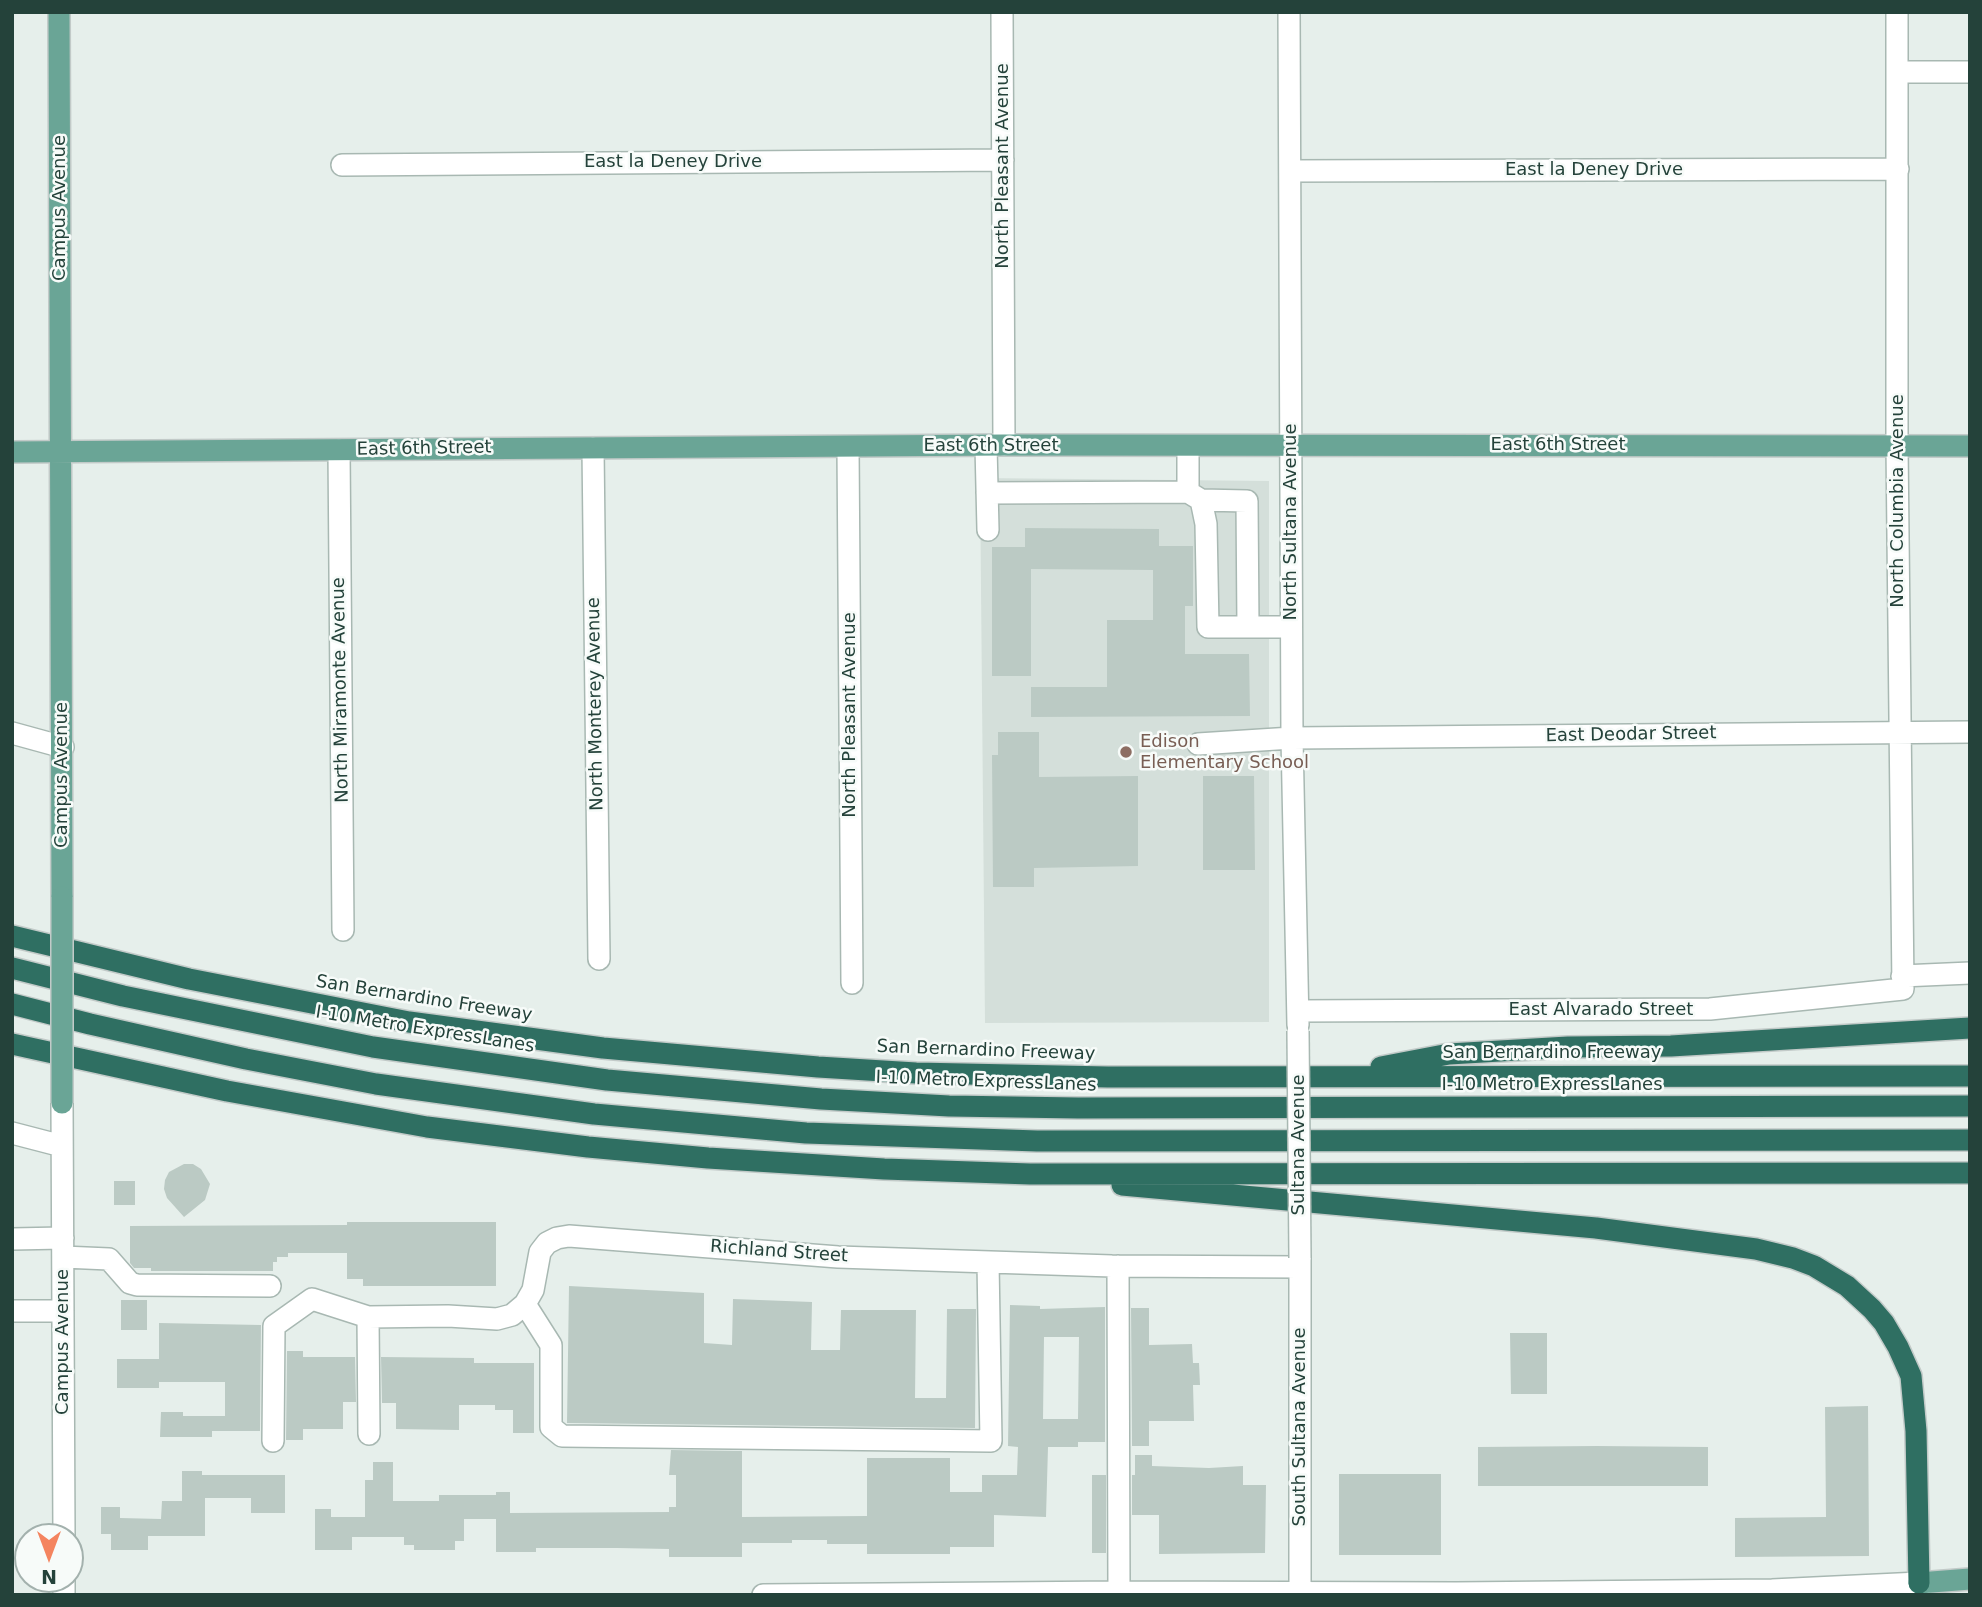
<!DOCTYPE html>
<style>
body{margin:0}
#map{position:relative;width:1982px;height:1607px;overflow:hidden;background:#e6efeb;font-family:"DejaVu Sans",sans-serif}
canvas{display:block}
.frame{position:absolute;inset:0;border:14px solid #24423a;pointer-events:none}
.north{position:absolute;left:14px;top:1523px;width:70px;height:70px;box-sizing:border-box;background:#f7fbf9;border:2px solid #a3b1ad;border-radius:50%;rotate:180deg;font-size:19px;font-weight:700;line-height:28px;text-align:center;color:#24423a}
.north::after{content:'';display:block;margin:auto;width:24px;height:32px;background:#f4845f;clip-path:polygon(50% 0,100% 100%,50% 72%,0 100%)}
</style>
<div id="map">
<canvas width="1982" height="1607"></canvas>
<div class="frame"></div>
<div class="north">N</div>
</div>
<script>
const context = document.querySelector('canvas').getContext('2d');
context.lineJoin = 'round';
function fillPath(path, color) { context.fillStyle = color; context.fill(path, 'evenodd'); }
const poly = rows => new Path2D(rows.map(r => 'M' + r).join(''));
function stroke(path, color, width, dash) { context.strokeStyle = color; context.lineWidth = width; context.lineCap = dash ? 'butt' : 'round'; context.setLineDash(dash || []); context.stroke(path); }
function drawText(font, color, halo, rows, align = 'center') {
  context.font = font + ' "DejaVu Sans",sans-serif'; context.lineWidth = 5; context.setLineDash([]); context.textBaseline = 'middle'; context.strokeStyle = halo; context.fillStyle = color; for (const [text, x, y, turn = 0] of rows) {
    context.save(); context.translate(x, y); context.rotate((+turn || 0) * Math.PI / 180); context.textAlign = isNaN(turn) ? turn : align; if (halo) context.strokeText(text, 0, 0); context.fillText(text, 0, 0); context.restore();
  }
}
const built = poly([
 [980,478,1269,481,1269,1022,985,1023]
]);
const building = poly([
 [1025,528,1159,529,1159,546,1193,546,1193,606,1185,606,1185,654,1249,654,1250,716,1031,717,1031,687,1107,687,1107,620,1153,620,1153,570,1031,569,1031,676,992,676,992,547,1025,547],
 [998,732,1039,732,1039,777,1138,776,1138,866,1034,868,1034,887,993,887,992,755,998,755],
 [1203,776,1254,776,1255,870,1203,870],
 [184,1164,193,1164,201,1169,210,1184,205,1200,184,1217,167,1198,164,1189,165,1180,169,1172],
 [114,1181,135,1181,135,1205,114,1205],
 [347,1222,496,1222,496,1286,363,1286,363,1279,347,1279,347,1253,288,1253,288,1257,277,1257,277,1262,273,1262,273,1271,151,1271,151,1268,134,1268,130,1263,130,1226,347,1225],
 [569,1286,704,1293,704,1343,732,1345,733,1299,812,1302,811,1350,840,1350,841,1310,916,1310,915,1398,946,1398,947,1309,976,1309,975,1428,567,1423],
 [121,1300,147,1300,147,1330,121,1330],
 [1010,1305,1040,1306,1040,1309,1105,1307,1105,1442,1078,1442,1078,1447,1048,1447,1046,1517,994,1515,994,1547,950,1547,950,1554,867,1554,867,1544,827,1544,827,1540,792,1540,792,1543,742,1543,742,1557,669,1557,669,1549,617,1548,536,1548,536,1552,496,1552,496,1519,464,1519,464,1541,455,1541,455,1550,414,1550,414,1545,404,1545,404,1537,352,1537,352,1550,315,1550,315,1509,331,1509,331,1517,365,1517,365,1480,373,1480,373,1462,393,1462,393,1501,439,1501,439,1495,496,1495,496,1492,510,1492,510,1513,669,1512,669,1507,676,1507,676,1475,669,1475,671,1450,742,1451,742,1517,867,1516,867,1458,950,1458,950,1492,982,1492,982,1475,1017,1475,1018,1447,1008,1446],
 [1044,1337,1079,1337,1078,1419,1043,1419],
 [1131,1308,1149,1308,1149,1345,1192,1344,1193,1363,1199,1363,1200,1385,1193,1385,1194,1421,1149,1421,1149,1446,1132,1446],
 [159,1323,261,1325,260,1431,212,1431,212,1437,160,1437,161,1412,183,1412,183,1416,225,1416,225,1382,159,1382,159,1388,117,1388,117,1359,159,1359],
 [1510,1333,1547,1333,1547,1394,1511,1394],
 [287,1351,303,1351,303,1357,355,1357,356,1402,343,1402,343,1429,303,1429,303,1440,286,1440],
 [381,1357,474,1358,474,1363,534,1363,534,1433,513,1433,513,1410,495,1410,495,1405,459,1405,459,1430,396,1429,396,1403,382,1403],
 [1868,1406,1869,1556,1735,1557,1735,1518,1826,1517,1825,1407],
 [1597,1446,1708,1447,1708,1486,1478,1486,1478,1447],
 [1135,1455,1152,1455,1152,1466,1209,1468,1243,1466,1243,1485,1266,1485,1265,1553,1159,1554,1159,1515,1132,1515,1132,1475,1135,1475],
 [182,1471,202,1471,202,1475,285,1475,285,1513,251,1513,251,1498,205,1498,205,1536,148,1536,148,1550,111,1550,111,1534,101,1534,101,1507,120,1507,120,1518,161,1519,162,1501,182,1501],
 [1339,1474,1441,1474,1441,1555,1339,1555],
 [1092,1475,1106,1475,1106,1553,1092,1553]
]);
const minor = poly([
 [1002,12,1004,445],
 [1289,12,1292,738,1298,1025],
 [1897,72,1970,72],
 [342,165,1003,160],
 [1290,171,1898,169],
 [986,446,988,530],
 [1188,446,1188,492,1201,500,1247,501,1248,627,1291,627],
 [848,447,852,983],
 [593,448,599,959],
 [339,450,343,930],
 [987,493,1188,492],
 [1201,500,1206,524,1208,627,1248,627],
 [12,733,63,747],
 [1198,744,1292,738,1970,732],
 [1902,976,1970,973],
 [1298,1011,1710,1009,1903,989,1897,446,1897,12],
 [62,1103,64,1537],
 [12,1133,62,1146],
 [12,1239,63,1238],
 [63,1257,109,1259,130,1283,137,1285,270,1286],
 [1300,1258,1300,1595],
 [1118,1266,1119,1592],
 [525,1304,551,1345,551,1427,562,1436,991,1441,988,1262],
 [12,1311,63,1311],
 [368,1317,369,1434],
 [273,1441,274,1326,312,1299,368,1317,448,1316,497,1319,512,1315,525,1304,533,1290,540,1252,547,1243,557,1238,569,1236,838,1257,1112,1266,1300,1267],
 [64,1579,64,1595],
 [763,1595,1119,1592,1456,1593,1772,1590,1919,1583,1919,1595]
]);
const major = poly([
 [59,12,62,897],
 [12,452,1004,445,1970,446],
 [1919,1583,1970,1579]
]);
const highway = poly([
 [12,936,189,979,409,1022,603,1048,818,1067,916,1073,1108,1077,1970,1076],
 [12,968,123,996,373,1047,607,1080,821,1099,949,1106,1078,1108,1970,1106],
 [12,1004,90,1024,246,1059,376,1084,594,1114,806,1133,1037,1141,1970,1140],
 [12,1044,227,1091,427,1127,588,1147,708,1158,884,1169,1030,1174,1970,1173],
 [1381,1067,1449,1054,1568,1047,1671,1046,1970,1028],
 [1122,1185,1596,1228,1756,1249,1793,1258,1814,1266,1847,1286,1872,1309,1884,1323,1898,1347,1911,1376,1916,1431,1919,1583]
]);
const minorBridge = poly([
 [1298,1031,1300,1258]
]);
const majorBridge = poly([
 [62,897,62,1103]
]);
const markers = [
 [1126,752,7,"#8d6e63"]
];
const streetNames = [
 ["East la Deney Drive",673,162],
 ["North Pleasant Avenue",1003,166,-90],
 ["East la Deney Drive",1594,170],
 ["Campus Avenue",60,208,-90],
 ["East 6th Street",1558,445],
 ["East 6th Street",991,446],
 ["East 6th Street",424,449,-1],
 ["North Columbia Avenue",1898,501,-90],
 ["North Sultana Avenue",1291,522,-90],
 ["North Miramonte Avenue",341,690,-91],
 ["North Monterey Avenue",596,704,-91],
 ["North Pleasant Avenue",850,715,-90],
 ["East Deodar Street",1631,735,-1],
 ["Campus Avenue",62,775,-90],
 ["San Bernardino Freeway",424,999,9],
 ["East Alvarado Street",1601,1010],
 ["I-10 Metro ExpressLanes",425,1030,9],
 ["San Bernardino Freeway",986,1051,2],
 ["San Bernardino Freeway",1552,1053],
 ["I-10 Metro ExpressLanes",986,1082,2],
 ["I-10 Metro ExpressLanes",1552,1085],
 ["Sultana Avenue",1299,1145,-90],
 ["Richland Street",779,1252,4],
 ["Campus Avenue",63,1342,-90],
 ["South Sultana Avenue",1300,1427,-90]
];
const educationNames = [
 ["Edison",1140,742],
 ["Elementary School",1140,763]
];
fillPath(built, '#d4dfda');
fillPath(building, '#bbcac4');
stroke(minor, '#a8b8b2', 24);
stroke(major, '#c2cac8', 24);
stroke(highway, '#c2cac8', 24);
stroke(minor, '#fff', 21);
stroke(major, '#6aa596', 21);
stroke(highway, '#2f6f62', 21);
stroke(minorBridge, '#a8b8b2', 24, []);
stroke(majorBridge, '#c2cac8', 24, []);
stroke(minorBridge, '#fff', 21);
stroke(majorBridge, '#6aa596', 21);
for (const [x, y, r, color] of markers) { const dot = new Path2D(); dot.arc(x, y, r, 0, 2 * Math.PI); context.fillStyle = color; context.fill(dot); stroke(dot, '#f7fbf9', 2.5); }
drawText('18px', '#24423a', '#f7fbf9', streetNames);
drawText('18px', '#785e54', '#f7fbf9', educationNames, 'left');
</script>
